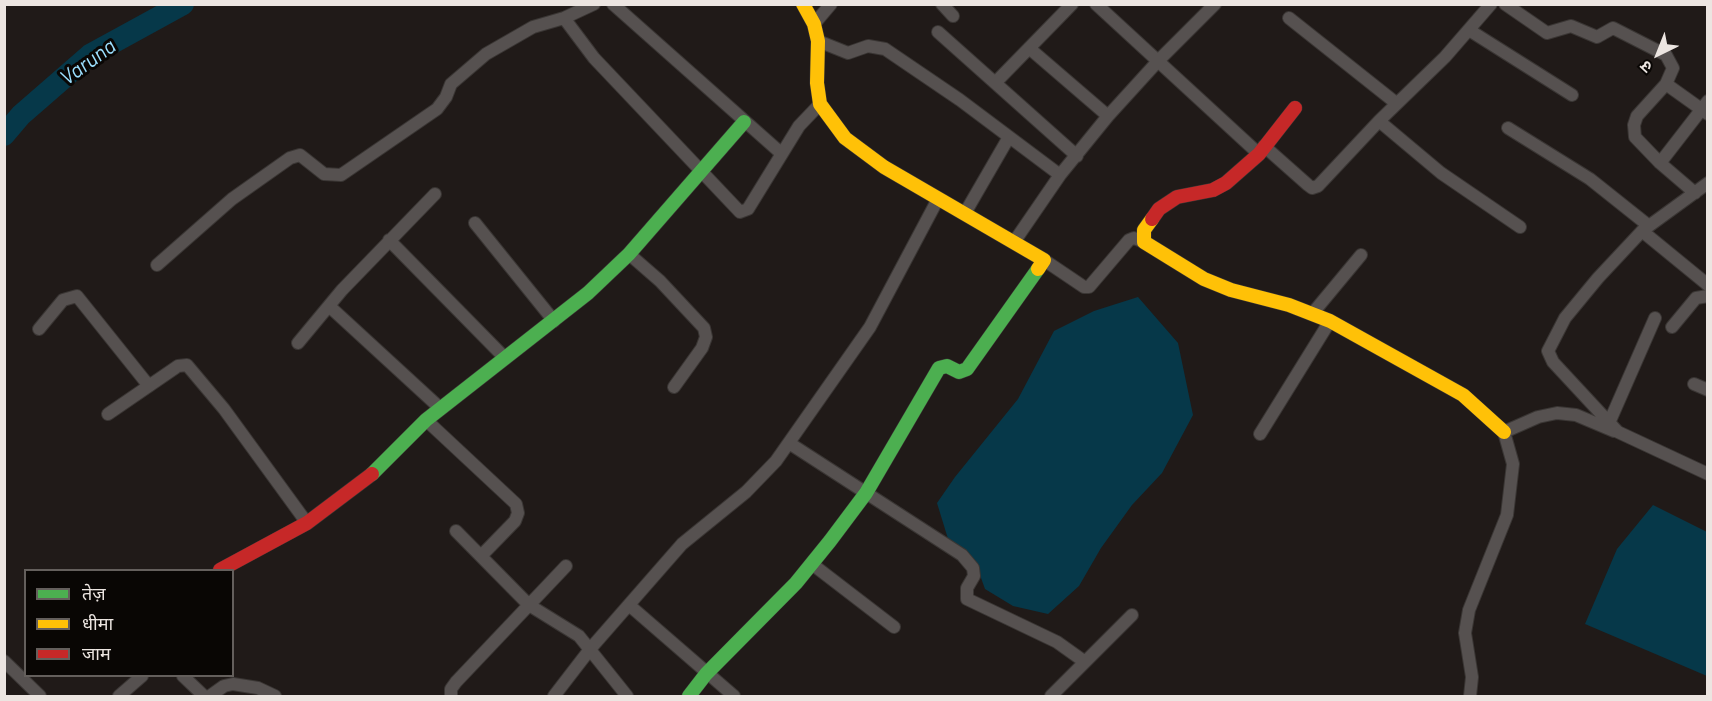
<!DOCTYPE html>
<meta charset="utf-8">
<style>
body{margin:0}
#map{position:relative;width:1712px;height:701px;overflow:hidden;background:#201a18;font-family:Barlow,"Noto Sans Devanagari",sans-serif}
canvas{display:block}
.frame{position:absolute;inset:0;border:6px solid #ece5e1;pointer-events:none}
.legend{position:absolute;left:24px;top:569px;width:210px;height:108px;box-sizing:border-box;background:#090604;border:2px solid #645f5c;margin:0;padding:8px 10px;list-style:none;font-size:18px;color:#ece5e1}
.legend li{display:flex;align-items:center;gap:12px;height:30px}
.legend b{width:30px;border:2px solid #645f5c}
.north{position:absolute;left:1628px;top:24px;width:60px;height:60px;-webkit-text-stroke:4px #090604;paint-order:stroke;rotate:223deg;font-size:16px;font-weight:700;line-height:24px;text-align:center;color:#ece5e1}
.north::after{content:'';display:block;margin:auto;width:21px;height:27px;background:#ece5e1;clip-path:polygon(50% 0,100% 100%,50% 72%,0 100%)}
</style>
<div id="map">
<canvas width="1712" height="701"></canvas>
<div class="frame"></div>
<ul class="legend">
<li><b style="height:8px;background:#4caf50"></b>तेज़</li>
<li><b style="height:8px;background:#ffc107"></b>धीमा</li>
<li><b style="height:8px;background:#c62828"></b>जाम</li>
</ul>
<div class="north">उ</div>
</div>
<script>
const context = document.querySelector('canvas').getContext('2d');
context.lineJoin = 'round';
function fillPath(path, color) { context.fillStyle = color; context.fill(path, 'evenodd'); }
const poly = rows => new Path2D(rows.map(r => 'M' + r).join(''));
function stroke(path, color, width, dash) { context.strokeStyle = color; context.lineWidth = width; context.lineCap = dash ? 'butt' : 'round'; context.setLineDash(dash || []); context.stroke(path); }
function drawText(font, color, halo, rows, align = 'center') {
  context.font = font + ' Barlow,sans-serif'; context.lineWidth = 6; context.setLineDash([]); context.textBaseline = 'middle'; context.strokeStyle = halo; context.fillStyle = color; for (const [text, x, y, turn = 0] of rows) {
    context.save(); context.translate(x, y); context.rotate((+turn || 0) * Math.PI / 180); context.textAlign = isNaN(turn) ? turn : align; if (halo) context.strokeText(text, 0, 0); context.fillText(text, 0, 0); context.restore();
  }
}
const water = poly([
 [1138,297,1178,343,1193,415,1162,473,1132,505,1101,548,1079,586,1048,614,1013,606,985,589,976,564,949,542,937,503,955,477,1018,399,1054,331,1094,311],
 [1653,505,1707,532,1707,676,1585,624,1617,549]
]);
const river = poly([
 [4,135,21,115,90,55,183,4]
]);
const street = poly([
 [613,4,782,154],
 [942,4,953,16],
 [1096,4,1259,154],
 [1505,4,1547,33,1571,26,1597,37,1613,28,1666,55,1673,68,1666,84,1708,114],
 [564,18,594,58,740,212,748,209,799,126,820,104],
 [1289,18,1396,103],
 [814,24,831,4],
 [1469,30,1572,95],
 [938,32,1077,156],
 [818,41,848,53,868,46,885,49,960,100,1060,175],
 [1029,48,1108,116],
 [995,83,1072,4],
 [1666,84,1637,116,1634,125,1635,137,1660,163,1695,193],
 [1379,121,1441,173,1520,227],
 [1508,128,1590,179,1649,226],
 [1264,146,1308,185,1312,188,1318,186,1379,121,1445,57,1491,4],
 [1660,163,1708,101],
 [1708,183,1642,231,1598,278,1565,318,1548,351,1553,362,1618,432,1708,474],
 [965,213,1009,137],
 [475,223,554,321],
 [1642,231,1708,285],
 [389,240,505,358],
 [1014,242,1060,175,1108,116,1159,60,1215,4],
 [629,254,660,281,704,328,706,337,702,348,674,387],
 [1044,260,1084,287,1089,287,1129,240,1134,238,1144,242],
 [157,265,232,199,290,158,300,155,324,174,341,175,437,109,446,97,451,84,486,54,533,27,564,18,594,4],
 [329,306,440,408],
 [1312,314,1361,255],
 [1672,327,1696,298,1708,296],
 [39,329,63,300,77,296,149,386],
 [298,343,342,290,435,194],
 [1694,384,1708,390],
 [108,414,178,366,187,365,224,409,307,523],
 [426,420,516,504,518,513,515,521,481,556],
 [1609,423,1655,318],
 [1260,434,1330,321],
 [789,443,962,555,973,568,974,576,967,588,967,599,1057,642,1085,662],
 [456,531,529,605,579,636,627,696],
 [812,564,894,627],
 [629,605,734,696],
 [4,661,40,696],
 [183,676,204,696],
 [119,696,142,676],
 [210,696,224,686,233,684,258,688,275,696],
 [451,696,451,689,456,682,566,566],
 [554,696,591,648,682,544,746,492,776,461,870,327,938,199],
 [1051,696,1132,615],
 [1470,696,1472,677,1465,633,1469,610,1507,515,1513,464,1504,432,1538,417,1557,413,1576,415,1614,431]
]);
const fast = poly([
 [372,474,426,420,588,293,629,254,744,122],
 [689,696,706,674,796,583,830,541,866,493,939,368,947,366,959,372,967,369,1038,269]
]);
const slow = poly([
 [803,4,814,24,818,41,817,83,820,104,845,138,884,167,1044,260,1038,269],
 [1152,219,1144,230,1144,242,1204,279,1231,290,1289,305,1330,321,1463,395,1504,432]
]);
const jam = poly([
 [1152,219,1159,209,1177,197,1213,190,1226,183,1259,154,1295,108],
 [220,570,307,523,372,474]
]);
const waterNames = [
 ["Varuna",88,62,-36]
];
fillPath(water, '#063849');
stroke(river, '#063849', 22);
stroke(street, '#3a3634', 14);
stroke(fast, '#3a3634', 15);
stroke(slow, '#3a3634', 15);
stroke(jam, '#3a3634', 15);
stroke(street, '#565150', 12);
stroke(fast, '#4caf50', 14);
stroke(slow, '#ffc107', 14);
stroke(jam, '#c62828', 14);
drawText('italic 21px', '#9ce0ff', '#090604', waterNames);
</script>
